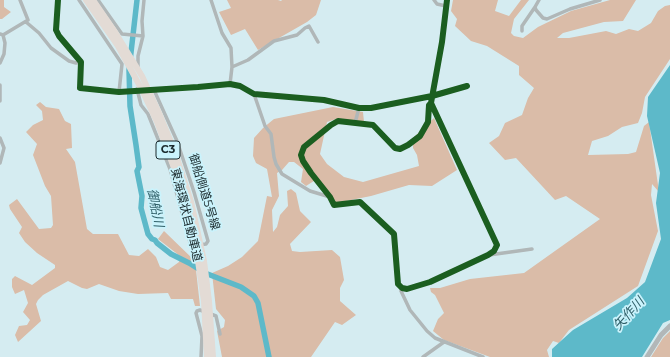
<!DOCTYPE html>
<meta charset="utf-8">
<style>
body{margin:0}
canvas{display:block;background:#d5ecf1}
</style>
<canvas width="670" height="357"></canvas>
<script>
const context = document.querySelector('canvas').getContext('2d');
context.lineJoin = 'round';
function fillPath(path, color) { context.fillStyle = color; context.fill(path, 'evenodd'); }
const poly = rows => new Path2D(rows.map(r => 'M' + r).join(''));
function stroke(path, color, width, dash) { context.strokeStyle = color; context.lineWidth = width; context.lineCap = dash ? 'butt' : 'round'; context.setLineDash(dash || []); context.stroke(path); }
function drawText(font, color, halo, rows, align = 'center') {
  context.font = font + ' Montserrat,"Noto Sans JP",sans-serif'; context.lineWidth = 3.5; context.setLineDash([]); context.textBaseline = 'middle'; context.strokeStyle = halo; context.fillStyle = color; for (const [text, x, y, turn = 0] of rows) {
    context.save(); context.translate(x, y); context.rotate((+turn || 0) * Math.PI / 180); context.textAlign = isNaN(turn) ? turn : align; if (halo) context.strokeText(text, 0, 0); context.fillText(text, 0, 0); context.restore();
  }
}
const forest = poly([
 [0,0,4,0,4,7,11,12,2,19,0,19],
 [227,0,278,0,281,1,282,0,321,0,316,15,307,22,258,50,245,29,231,35,219,12,231,8],
 [453,0,498,0,495,11,509,16,521,0,529,0,514,19,511,33,514,36,523,38,538,27,571,11,610,0,636,0,623,21,604,22,563,33,557,38,569,38,606,31,616,34,629,29,638,31,651,23,658,11,665,6,670,5,670,59,645,97,642,113,638,123,622,127,608,136,592,141,588,155,628,154,636,152,644,126,649,122,659,192,652,184,651,195,658,231,638,286,569,330,559,343,553,341,547,350,549,357,490,357,444,340,433,331,438,319,444,313,435,295,431,292,430,288,440,288,470,279,524,273,600,219,566,196,555,200,516,158,505,160,489,143,499,136,505,123,522,115,528,98,534,88,519,75,519,66,487,46,471,41,455,26,457,19,451,11],
 [40,102,46,107,59,109,65,121,71,124,72,148,66,149,75,162,87,229,93,234,118,234,129,255,139,256,148,249,156,257,160,267,168,270,179,262,180,256,158,239,164,231,195,261,200,306,195,306,193,299,171,299,168,293,138,294,119,291,99,284,87,289,82,288,68,281,43,295,38,300,36,304,41,321,18,342,15,335,19,326,27,325,30,320,23,312,28,303,24,290,15,294,12,287,12,279,15,276,32,285,55,268,55,265,37,253,25,242,19,233,22,227,10,209,9,205,17,199,39,229,51,228,53,225,51,196,45,186,33,155,37,144,26,132,33,125,43,120,42,111,36,105],
 [333,107,363,112,364,122,336,119,327,122,320,154,327,164,344,177,363,182,419,166,417,155,413,148,413,138,434,118,457,170,432,186,409,185,371,196,336,203,317,179,306,186,301,182,303,169,294,162,289,162,282,170,277,173,279,196,272,210,273,232,277,227,280,215,288,206,287,191,291,189,296,193,300,211,311,222,290,244,292,251,300,252,332,250,340,257,344,280,340,288,340,301,356,315,342,325,335,322,311,357,222,357,217,331,224,327,225,320,216,309,212,273,228,266,242,257,258,241,267,196,272,197,267,169,256,163,253,156,254,138,263,128,274,119],
 [670,331,670,357,651,357,663,338]
]);
const water = poly([
 [670,65,670,320,663,323,642,357,552,357,552,349,573,330,627,298,645,282,661,239,656,203,660,173,647,116,648,97]
]);
const river = poly([
 [137,0,129,70,130,106,136,145,139,167,137,171,142,196,141,208,148,234,152,239,155,240,157,243,171,254,189,263,205,273,241,287,254,296,258,303,269,357]
]);
const street = poly([
 [58,0,56,30,59,36,81,62,80,88,119,92,198,87,230,84,240,86,254,94,324,100,359,108,371,108,432,96,467,86],
 [79,0,122,64,119,92],
 [98,0,122,34,143,36],
 [211,0,222,33,231,48,232,67,230,84],
 [434,0,437,4,446,6],
 [539,0,535,7,536,10,543,18,547,19,570,9,600,0],
 [26,22,39,33,51,48,69,61,76,63,81,62],
 [522,31,522,26,535,7],
 [0,34,3,35,5,43,4,54,0,63],
 [3,35,28,20,20,0],
 [138,67,138,56,143,36,142,21,144,0],
 [232,67,248,60,274,41,297,35,305,28,309,26,318,42],
 [0,85,0,101],
 [137,89,141,105,148,114,170,169,191,246,206,244,208,241,194,192,177,141,154,90],
 [254,94,265,126,271,134,274,157,276,164,282,174,310,191,330,197],
 [431,103,497,245,494,251,488,255,430,282,407,289,402,288,398,284,394,234,360,202,334,205,330,197,311,173,303,161,301,155,304,147,331,125,338,121,373,125,395,148,400,149,408,145,420,136,428,122,429,105,431,103,442,42,447,0],
 [355,123,359,108],
 [0,138,4,148,0,163],
 [489,255,532,249],
 [402,288,401,291,410,310,427,331,435,338,483,357],
 [201,357,202,336,196,313,197,311,200,310,216,316,220,334],
 [423,357,444,342]
]);
const secondary = poly([
 [647,357,661,335,670,326]
]);
const highway = poly([
 [86,0,118,46,142,90,157,122,177,176,189,219,198,261,204,301,207,357],
 [93,0,115,32,142,76,159,113,175,152,191,202,204,261,209,301,213,357]
]);
const cycleway = poly([
 [58,0,56,30,59,36,81,62,80,88,119,92,198,87,230,84,240,86,254,94,324,100,359,108,371,108,432,96,467,86],
 [431,103,497,245,494,251,488,255,430,282,407,289,402,288,398,284,394,234,360,202,334,205,330,197,311,173,303,161,301,155,304,147,331,125,338,121,373,125,395,148,400,149,408,145,420,136,428,122,429,105,431,103,442,42,447,0]
]);
const shields = [
 [168,150,24]
];
const shieldNames = [
 ["C3",168,150]
];
const streetNames = [
 ["御船側道5号線",204,192,73],
 ["東海環状自動車道",186,215,76]
];
const waterNames = [
 ["御船川",155,208,79],
 ["矢作川",629,314,-48]
];
fillPath(forest, '#dabca8');
fillPath(water, '#5db9c9');
stroke(river, '#5db9c9', 5.5);
stroke(street, '#b0b7b8', 3.5);
stroke(secondary, '#b2b7b8', 5);
stroke(highway, '#e3dbd5', 6);
stroke(cycleway, '#1b5e20', 6);
for (const [x, y, w] of shields) { const box = new Path2D(); box.roundRect(x - w / 2, y - 9, w, 18, 3); context.fillStyle = '#caf3fc'; context.fill(box); stroke(box, '#1a2a2d', 1); }
drawText('bold 11px', '#1a2a2d', null, shieldNames);
drawText('12px', '#1a2a2d', '#caf3fc', streetNames);
drawText('italic 13px', '#2f5f68', '#caf3fc', waterNames);
</script>
